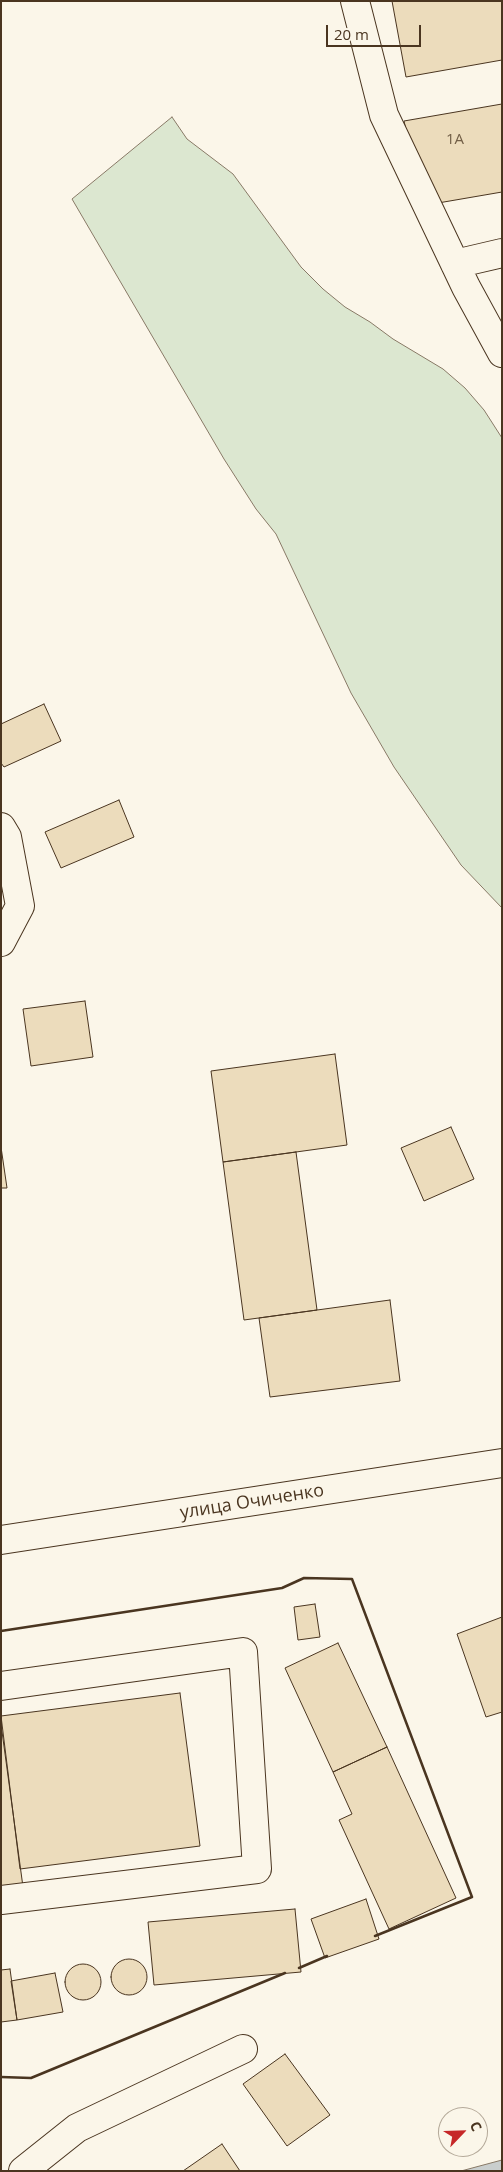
<!DOCTYPE html>
<meta charset="utf-8">
<style>
body{margin:0}
#map{position:relative;width:503px;height:2172px;overflow:hidden;background:#fbf6e9;font-family:"Open Sans",sans-serif}
canvas{display:block}
.frame{position:absolute;inset:0;border:2px solid #4a3520;pointer-events:none}
.north{position:absolute;left:438px;top:2107px;width:50px;height:50px;box-sizing:border-box;background:#fbf6e9;border:1px solid #b4a999;border-radius:50%;rotate:66deg;font-size:14px;font-weight:700;line-height:20px;text-align:center;color:#4a3520}
.north::after{content:'';display:block;margin:auto;width:18px;height:22px;background:#c62828;clip-path:polygon(50% 0,100% 100%,50% 72%,0 100%)}
.scale{position:absolute;left:326px;top:25px;width:95px;height:22px;box-sizing:border-box;border:2px solid #4a3520;border-top:0;padding-left:6px;font-size:15px;line-height:18px;white-space:nowrap;color:#4a3520;-webkit-text-stroke:4px #fbf6e9;paint-order:stroke}
</style>
<div id="map">
<canvas width="503" height="2172"></canvas>
<div class="frame"></div>
<div class="north">С</div>
<div class="scale">20 m</div>
</div>
<script>
const context = document.querySelector('canvas').getContext('2d');
context.lineJoin = 'round';
function fillPath(path, color) { context.fillStyle = color; context.fill(path, 'evenodd'); }
const poly = rows => new Path2D(rows.map(r => 'M' + r).join(''));
function stroke(path, color, width, dash) { context.strokeStyle = color; context.lineWidth = width; context.lineCap = dash ? 'butt' : 'round'; context.setLineDash(dash || []); context.stroke(path); }
function drawText(font, color, halo, rows, align = 'center') {
  context.font = font + ' "Open Sans",sans-serif'; context.lineWidth = 4; context.setLineDash([]); context.textBaseline = 'middle'; context.strokeStyle = halo; context.fillStyle = color; for (const [text, x, y, turn = 0] of rows) {
    context.save(); context.translate(x, y); context.rotate((+turn || 0) * Math.PI / 180); context.textAlign = isNaN(turn) ? turn : align; if (halo) context.strokeText(text, 0, 0); context.fillText(text, 0, 0); context.restore();
  }
}
const green = poly([
 [172,117,187,139,233,174,301,267,323,289,345,307,370,322,393,339,443,369,465,388,484,410,502,438,502,908,461,865,394,767,351,693,276,534,256,509,224,459,72,199,172,117]
]);
const water = poly([
 [502,2160,502,2171,461,2171,502,2160]
]);
const building = poly([
 [392,1,502,1,502,60,406,77,392,1],
 [502,104,502,192,438,203,413,160,404,121,502,104],
 [44,704,61,741,4,767,1,763,1,724,44,704],
 [119,800,134,837,61,868,45,832,119,800],
 [85,1001,93,1057,31,1066,23,1009,85,1001],
 [335,1054,347,1145,223,1162,211,1071,335,1054],
 [451,1127,474,1179,424,1201,401,1148,451,1127],
 [1,1147,7,1188,1,1188,1,1147],
 [296,1152,317,1310,244,1320,223,1162,296,1152],
 [390,1300,400,1381,270,1397,259,1318,390,1300],
 [315,1604,320,1637,298,1640,294,1607,315,1604],
 [502,1617,502,1712,486,1717,457,1634,502,1617],
 [338,1643,387,1747,333,1772,285,1668,338,1643],
 [180,1693,200,1846,20,1869,1,1716,180,1693],
 [1,1724,23,1887,1,1890,1,1724],
 [387,1747,456,1898,389,1929,339,1820,352,1814,333,1772,387,1747],
 [366,1899,379,1939,325,1958,311,1919,366,1899],
 [295,1909,301,1972,154,1985,148,1922,295,1909],
 '111 1977a18 18 0 1 1 36 0a18 18 0 1 1-36 0Z',
 '65 1982a18 18 0 1 1 36 0a18 18 0 1 1-36 0Z',
 [10,1969,17,2020,1,2022,1,1970,10,1969],
 [55,1973,63,2012,17,2020,11,1981,55,1973],
 [285,2054,330,2115,287,2146,243,2084,285,2054],
 [222,2144,240,2171,183,2171,222,2144]
]);
const minor = poly([
 [355,1,384,115,466,287,502,353],
 [455,264,502,253],
 [1,827,7,837,20,906,1,942],
 [1,1540,502,1463],
 [1,1686,243,1652,257,1869,1,1900],
 [23,2171,77,2128,243,2049]
]);
const wall = poly([
 [1,1631,282,1588,304,1578,352,1579,472,1897,375,1936],
 [299,1968,327,1956],
 [1,2077,31,2078,285,1973]
]);
const numberNames = [
 ["1А",455,140]
];
const streetNames = [
 ["улица Очиченко",252,1502,-9]
];
fillPath(green, '#dce7d0');
stroke(green, '#887966', 1);
fillPath(water, '#c9cecd');
stroke(water, '#887966', 1);
fillPath(building, '#ecdcbc');
stroke(building, '#4a3520', 1);
stroke(minor, '#4a3520', 30);
stroke(minor, '#fbf6e9', 28);
stroke(wall, '#4a3520', 2.5);
drawText('15px', '#725f47', null, numberNames);
drawText('18px', '#4a3520', '#fbf6e9', streetNames);
</script>
